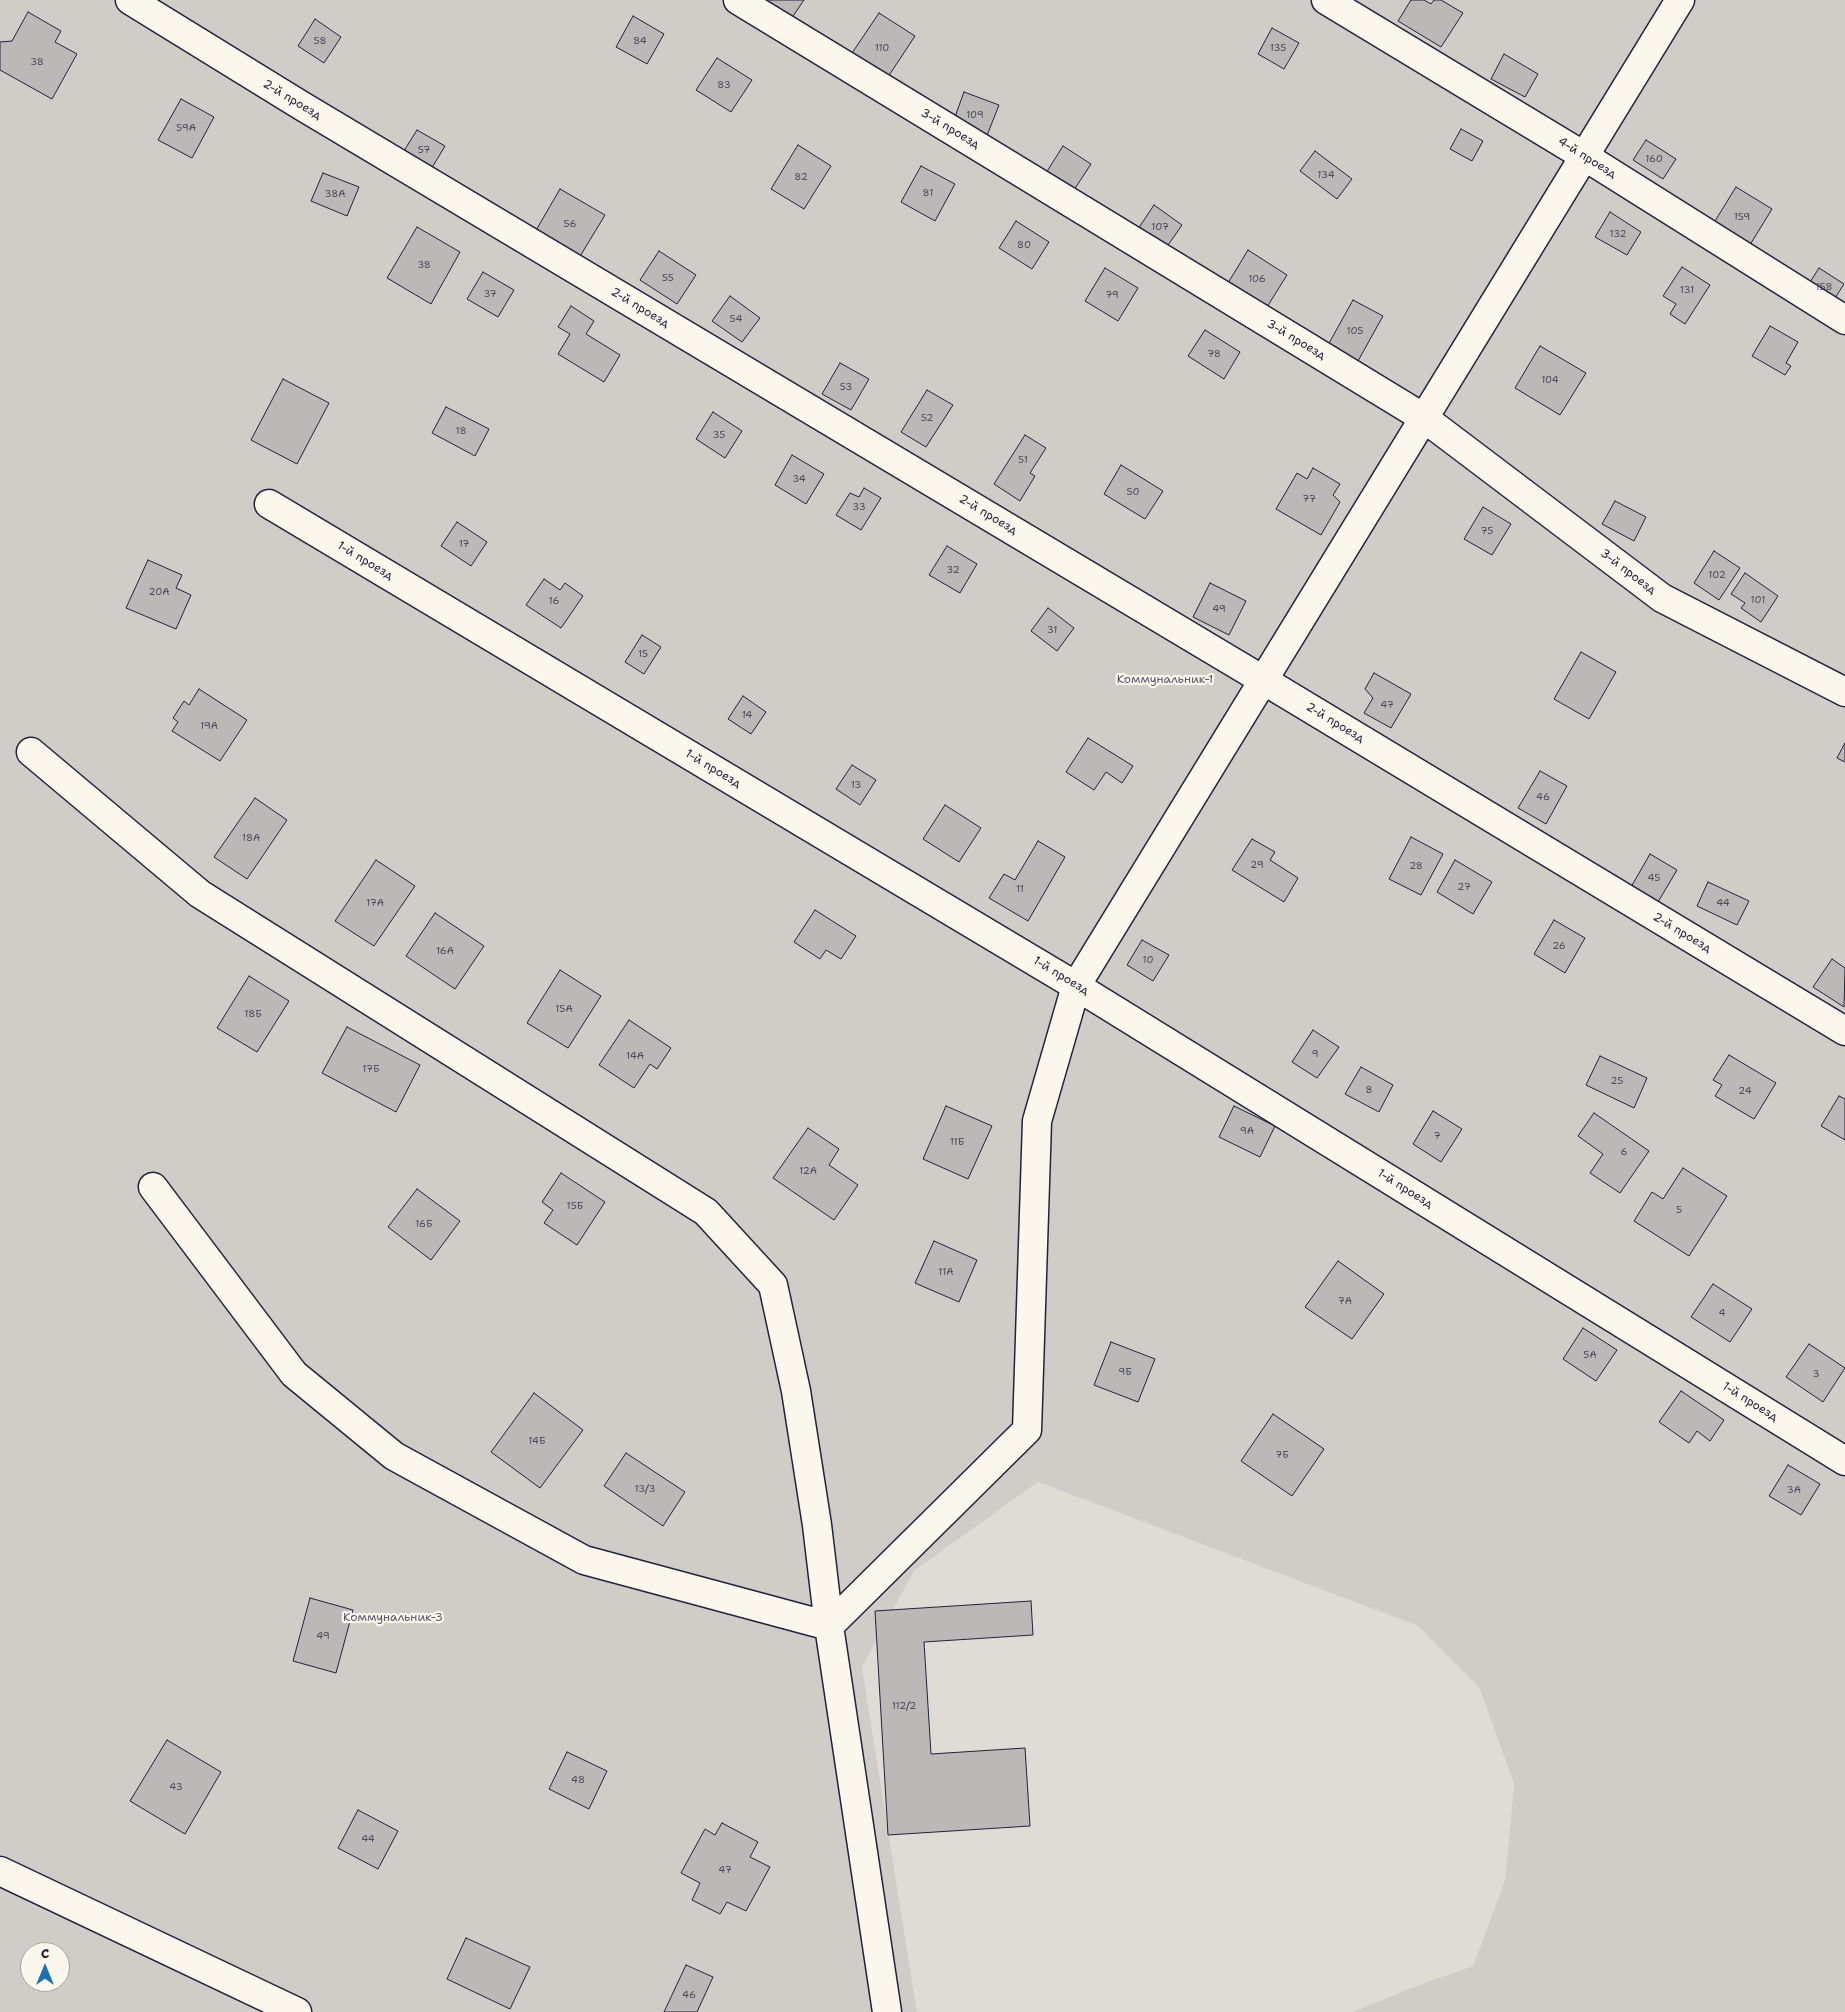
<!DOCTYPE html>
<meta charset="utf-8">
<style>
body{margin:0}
#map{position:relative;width:1845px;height:2012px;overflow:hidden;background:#eeeae2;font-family:"Shantell Sans",sans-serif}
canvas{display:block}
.north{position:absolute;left:20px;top:1942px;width:50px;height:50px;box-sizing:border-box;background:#fbf7ec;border:1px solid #a4a2a5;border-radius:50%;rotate:0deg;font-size:14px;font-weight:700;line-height:20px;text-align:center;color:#22223b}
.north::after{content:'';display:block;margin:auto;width:18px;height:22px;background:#1f6fb2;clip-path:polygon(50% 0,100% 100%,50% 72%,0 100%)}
</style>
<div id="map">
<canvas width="1845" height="2012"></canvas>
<div class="north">С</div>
</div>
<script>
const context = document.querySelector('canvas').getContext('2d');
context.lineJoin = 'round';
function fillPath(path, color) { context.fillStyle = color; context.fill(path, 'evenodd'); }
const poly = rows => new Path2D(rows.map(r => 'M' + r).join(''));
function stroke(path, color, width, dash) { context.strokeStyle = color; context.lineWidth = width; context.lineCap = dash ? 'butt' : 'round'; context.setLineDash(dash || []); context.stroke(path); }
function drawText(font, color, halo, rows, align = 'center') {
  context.font = font + ' "Shantell Sans",sans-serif'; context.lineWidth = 4.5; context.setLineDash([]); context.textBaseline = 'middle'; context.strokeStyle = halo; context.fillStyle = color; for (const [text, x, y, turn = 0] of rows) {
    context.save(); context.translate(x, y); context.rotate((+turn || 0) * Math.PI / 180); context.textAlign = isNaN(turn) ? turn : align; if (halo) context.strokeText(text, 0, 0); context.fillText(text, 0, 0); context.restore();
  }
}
const built = poly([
 [1038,1482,1418,1626,1479,1687,1514,1784,1505,1880,1473,1966,1424,1983,1352,2012,917,2012,862,1667,914,1571]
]);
const green = poly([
 [0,0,1845,0,1845,2012,1352,2012,1424,1983,1473,1966,1505,1880,1514,1784,1479,1687,1418,1626,1038,1482,914,1571,862,1667,917,2012,0,2012],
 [30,1952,60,1952,60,1982,30,1982]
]);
const building = poly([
 [754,0,804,0,789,22,754,0],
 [1411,0,1424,0,1431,4,1434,0,1441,0,1463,13,1441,47,1398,21,1411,0],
 [28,12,61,31,55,42,77,54,52,99,0,70,0,42,12,41,28,12],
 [879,13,915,36,884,83,848,59,879,13],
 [633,16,664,34,647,64,616,47,633,16],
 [315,19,341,37,324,63,298,46,315,19],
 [1272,28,1299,43,1284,69,1258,54,1272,28],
 [1504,54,1538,74,1525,97,1491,79,1504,54],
 [717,58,752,80,731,112,696,90,717,58],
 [964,92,999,105,986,138,952,125,964,92],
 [181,99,214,117,192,158,158,140,181,99],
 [1461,129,1483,141,1472,161,1450,149,1461,129],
 [417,130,445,146,430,171,402,154,417,130],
 [1646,140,1676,159,1663,179,1633,160,1646,140],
 [798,145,831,166,804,209,771,189,798,145],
 [1063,146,1091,164,1074,190,1046,173,1063,146],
 [1315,151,1352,179,1337,199,1300,171,1315,151],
 [921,166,955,184,935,221,901,202,921,166],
 [323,173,359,187,347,216,311,201,323,173],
 [1736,187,1772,209,1748,248,1712,226,1736,187],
 [560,189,605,215,579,258,535,232,560,189],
 [1154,205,1182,225,1166,248,1138,229,1154,205],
 [1610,212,1641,232,1627,255,1595,237,1610,212],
 [1016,221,1049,242,1032,269,999,248,1016,221],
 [417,227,460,252,431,304,387,278,417,227],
 [1248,250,1287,275,1267,307,1228,283,1248,250],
 [659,251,696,275,677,304,640,280,659,251],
 [1682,267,1710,285,1685,324,1670,314,1676,304,1663,296,1682,267],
 [1105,268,1138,288,1118,321,1085,301,1105,268],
 [1819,268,1844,284,1830,306,1805,290,1819,268],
 [483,272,514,290,498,317,467,299,483,272],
 [730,296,760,318,742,342,712,321,730,296],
 [1353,300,1383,316,1358,361,1328,345,1353,300],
 [571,306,594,321,586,334,620,355,604,382,558,354,570,334,558,327,571,306],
 [1770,326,1798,342,1786,363,1791,366,1785,375,1752,356,1770,326],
 [1205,330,1240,352,1224,379,1188,356,1205,330],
 [1540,346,1586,373,1560,415,1515,388,1540,346],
 [840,363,869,379,851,410,822,394,840,363],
 [283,379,329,403,297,464,251,440,283,379],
 [927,390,953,405,926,447,901,432,927,390],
 [446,407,489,429,475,456,432,433,446,407],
 [713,412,742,431,725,458,696,439,713,412],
 [1025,435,1046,448,1030,473,1035,476,1020,501,994,484,1025,435],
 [792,455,824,474,806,504,775,485,792,455],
 [1121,465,1163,491,1145,519,1104,494,1121,465],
 [1313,468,1340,484,1333,495,1340,502,1321,535,1276,509,1297,473,1307,479,1313,468],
 [864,488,881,498,861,530,836,515,850,493,859,497,864,488],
 [1615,501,1646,517,1634,541,1602,524,1615,501],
 [1483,507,1511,524,1492,555,1464,539,1483,507],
 [457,522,487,542,471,566,441,546,457,522],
 [947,546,977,564,960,593,929,575,947,546],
 [1714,551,1740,568,1719,600,1694,583,1714,551],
 [148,560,182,575,176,588,191,595,176,629,126,608,148,560],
 [1745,573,1778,596,1761,622,1741,608,1745,603,1731,594,1745,573],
 [544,579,560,590,565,583,583,596,561,628,526,605,544,579],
 [1210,583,1246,601,1229,635,1193,617,1210,583],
 [1048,608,1074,628,1057,651,1031,631,1048,608],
 [642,635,661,647,644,674,625,662,642,635],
 [1581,652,1616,672,1589,719,1554,699,1581,652],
 [1374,673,1411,694,1391,728,1364,713,1373,698,1365,689,1374,673],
 [199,689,247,720,220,761,172,731,178,722,173,718,184,701,189,705,199,689],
 [743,696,766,712,751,734,728,719,743,696],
 [1088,738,1133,766,1122,783,1106,772,1094,790,1066,772,1088,738],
 [1845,743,1845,762,1837,758,1845,743],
 [852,765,876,780,860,805,836,789,852,765],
 [1540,771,1567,786,1546,824,1518,808,1540,771],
 [255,798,287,820,247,879,214,857,255,798],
 [945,805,981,828,959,862,923,839,945,805],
 [1411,837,1443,854,1421,895,1389,879,1411,837],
 [1252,839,1275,852,1270,860,1298,878,1284,902,1232,870,1252,839],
 [1038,841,1065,857,1028,921,989,898,1004,874,1015,880,1038,841],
 [1650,854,1677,870,1658,902,1631,887,1650,854],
 [376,860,415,886,374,946,335,921,376,860],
 [1455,860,1492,882,1473,914,1437,892,1455,860],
 [1708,882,1749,901,1737,925,1697,906,1708,882],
 [815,910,856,936,841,959,826,950,820,959,794,942,815,910],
 [435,913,484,946,455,989,406,956,435,913],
 [1554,920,1585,938,1565,973,1534,954,1554,920],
 [1142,940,1169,955,1153,981,1127,965,1142,940],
 [1832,959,1845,968,1844,1007,1813,987,1832,959],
 [560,970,601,996,568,1048,527,1023,560,970],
 [249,976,289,1001,257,1052,217,1028,249,976],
 [629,1020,671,1048,657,1069,650,1064,634,1088,599,1065,629,1020],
 [347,1027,420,1065,396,1112,322,1073,347,1027],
 [1313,1030,1339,1047,1317,1078,1292,1062,1313,1030],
 [1729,1055,1776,1083,1754,1119,1715,1096,1722,1085,1713,1080,1729,1055],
 [1600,1056,1647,1078,1634,1108,1586,1085,1600,1056],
 [1361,1067,1393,1085,1379,1112,1345,1094,1361,1067],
 [1839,1096,1845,1099,1845,1140,1821,1126,1839,1096],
 [946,1106,992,1126,968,1179,923,1159,946,1106],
 [1234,1106,1275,1126,1260,1157,1219,1137,1234,1106],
 [1433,1111,1462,1129,1441,1162,1413,1144,1433,1111],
 [1594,1113,1649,1151,1620,1193,1590,1173,1603,1154,1578,1136,1594,1113],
 [808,1128,839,1149,829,1165,858,1185,834,1220,773,1178,808,1128],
 [1683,1168,1727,1196,1689,1256,1634,1221,1652,1192,1663,1199,1683,1168],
 [561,1173,605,1202,577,1245,544,1223,553,1210,542,1202,561,1173],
 [417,1189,460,1221,431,1260,388,1227,417,1189],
 [934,1241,977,1260,959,1302,915,1283,934,1241],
 [1338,1261,1384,1294,1352,1339,1305,1307,1338,1261],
 [1713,1284,1752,1309,1730,1342,1691,1317,1713,1284],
 [1583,1328,1617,1350,1596,1381,1563,1359,1583,1328],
 [1111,1342,1155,1359,1138,1402,1094,1385,1111,1342],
 [1809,1344,1845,1368,1823,1402,1786,1377,1809,1344],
 [1681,1391,1724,1420,1710,1441,1697,1431,1689,1443,1659,1422,1681,1391],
 [534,1393,583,1430,540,1488,491,1452,534,1393],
 [1273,1414,1324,1449,1292,1496,1241,1461,1273,1414],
 [626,1453,685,1492,663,1526,604,1486,626,1453],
 [1788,1465,1820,1484,1801,1515,1769,1496,1788,1465],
 [310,1598,353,1610,336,1673,293,1661,310,1598],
 [1031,1601,1033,1635,924,1642,931,1754,1025,1748,1030,1826,888,1835,875,1611,1031,1601],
 [167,1740,221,1772,185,1834,130,1801,167,1740],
 [567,1752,607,1771,589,1809,549,1789,567,1752],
 [358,1810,398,1831,378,1869,338,1848,358,1810],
 [722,1823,758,1842,750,1857,770,1867,746,1911,727,1902,720,1914,692,1900,700,1883,681,1873,705,1829,715,1835,722,1823],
 [466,1938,530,1967,510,2009,447,1979,466,1938],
 [686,1965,713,1977,697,2012,664,2012,686,1965]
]);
const minor = poly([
 [130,0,302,106,1263,680,1845,1031],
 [738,0,1424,418,1662,598,1845,692],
 [1326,0,1584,156,1845,320],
 [269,504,1076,986,1845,1461],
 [31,752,200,894,706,1212,773,1285,796,1391,817,1525,829,1626,584,1560,394,1456,294,1374,153,1187],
 [0,1871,297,2012],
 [887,2012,829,1626,1027,1430,1037,1121,1076,986,1680,0]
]);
const numberNames = [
 ["58",320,41],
 ["84",640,41],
 ["110",882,48],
 ["135",1278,48],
 ["38",37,62],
 ["83",724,85],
 ["109",975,115],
 ["59А",186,128],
 ["57",424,150],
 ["160",1654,159],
 ["134",1326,175],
 ["82",801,177],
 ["81",928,193],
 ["38А",335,194],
 ["159",1742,217],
 ["56",570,224],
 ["107",1160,227],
 ["132",1618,234],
 ["80",1024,245],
 ["38",424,265],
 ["55",668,278],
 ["106",1257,279],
 ["158",1824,287],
 ["131",1687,290],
 ["37",490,294],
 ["79",1112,295],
 ["54",736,319],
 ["105",1355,331],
 ["78",1214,354],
 ["104",1550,380],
 ["53",846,387],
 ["52",927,418],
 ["18",461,431],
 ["35",719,435],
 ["51",1023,460],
 ["34",799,479],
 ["50",1133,492],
 ["77",1309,499],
 ["33",859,507],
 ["75",1487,531],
 ["17",464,544],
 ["32",953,570],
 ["102",1717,575],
 ["20А",159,592],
 ["101",1758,600],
 ["16",554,601],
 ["49",1219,609],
 ["31",1052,630],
 ["15",643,654],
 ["47",1387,705],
 ["14",747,715],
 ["19А",209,726],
 ["13",856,785],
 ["46",1543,797],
 ["18А",251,838],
 ["29",1257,865],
 ["28",1416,866],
 ["45",1654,878],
 ["27",1464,887],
 ["11",1020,889],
 ["17А",375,903],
 ["44",1723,903],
 ["26",1559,946],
 ["16А",445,951],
 ["10",1148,960],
 ["15А",564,1009],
 ["18Б",253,1014],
 ["9",1315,1054],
 ["14А",635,1056],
 ["17Б",371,1069],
 ["25",1617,1081],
 ["8",1369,1090],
 ["24",1745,1091],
 ["9А",1247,1131],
 ["7",1437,1136],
 ["11Б",957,1142],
 ["6",1624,1152],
 ["12А",808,1171],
 ["15Б",575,1206],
 ["5",1679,1210],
 ["16Б",424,1224],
 ["11А",946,1272],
 ["7А",1345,1301],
 ["4",1722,1313],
 ["5А",1590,1355],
 ["9Б",1125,1372],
 ["3",1816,1374],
 ["14Б",537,1441],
 ["7Б",1282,1455],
 ["13/3",645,1489],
 ["3А",1794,1490],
 ["49",323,1636],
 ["112/2",904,1706],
 ["48",578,1780],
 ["43",176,1787],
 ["44",368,1839],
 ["47",725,1870],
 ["46",689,1995]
];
const streetNames = [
 ["2-й проезд",292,100,31],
 ["3-й проезд",950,129,31],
 ["4-й проезд",1587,158,32],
 ["2-й проезд",640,308,31],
 ["3-й проезд",1296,340,31],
 ["2-й проезд",988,515,31],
 ["1-й проезд",365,561,31],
 ["3-й проезд",1628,572,37],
 ["2-й проезд",1335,723,31],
 ["1-й проезд",713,769,31],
 ["2-й проезд",1682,933,31],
 ["1-й проезд",1061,976,31],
 ["1-й проезд",1405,1189,32],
 ["1-й проезд",1750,1402,32]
];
const parkNames = [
 ["Коммунальник-1",1165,680],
 ["Коммунальник-3",393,1618]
];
fillPath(built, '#dfdbd5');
fillPath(green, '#d0cdc9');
fillPath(building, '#bcb8b8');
stroke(building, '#22223b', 1);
stroke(minor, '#22223b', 31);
stroke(minor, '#fbf7ec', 28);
drawText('10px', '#48485a', null, numberNames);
drawText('12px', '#22223b', '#fbf7ec', streetNames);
drawText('12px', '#565566', '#fbf7ec', parkNames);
</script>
